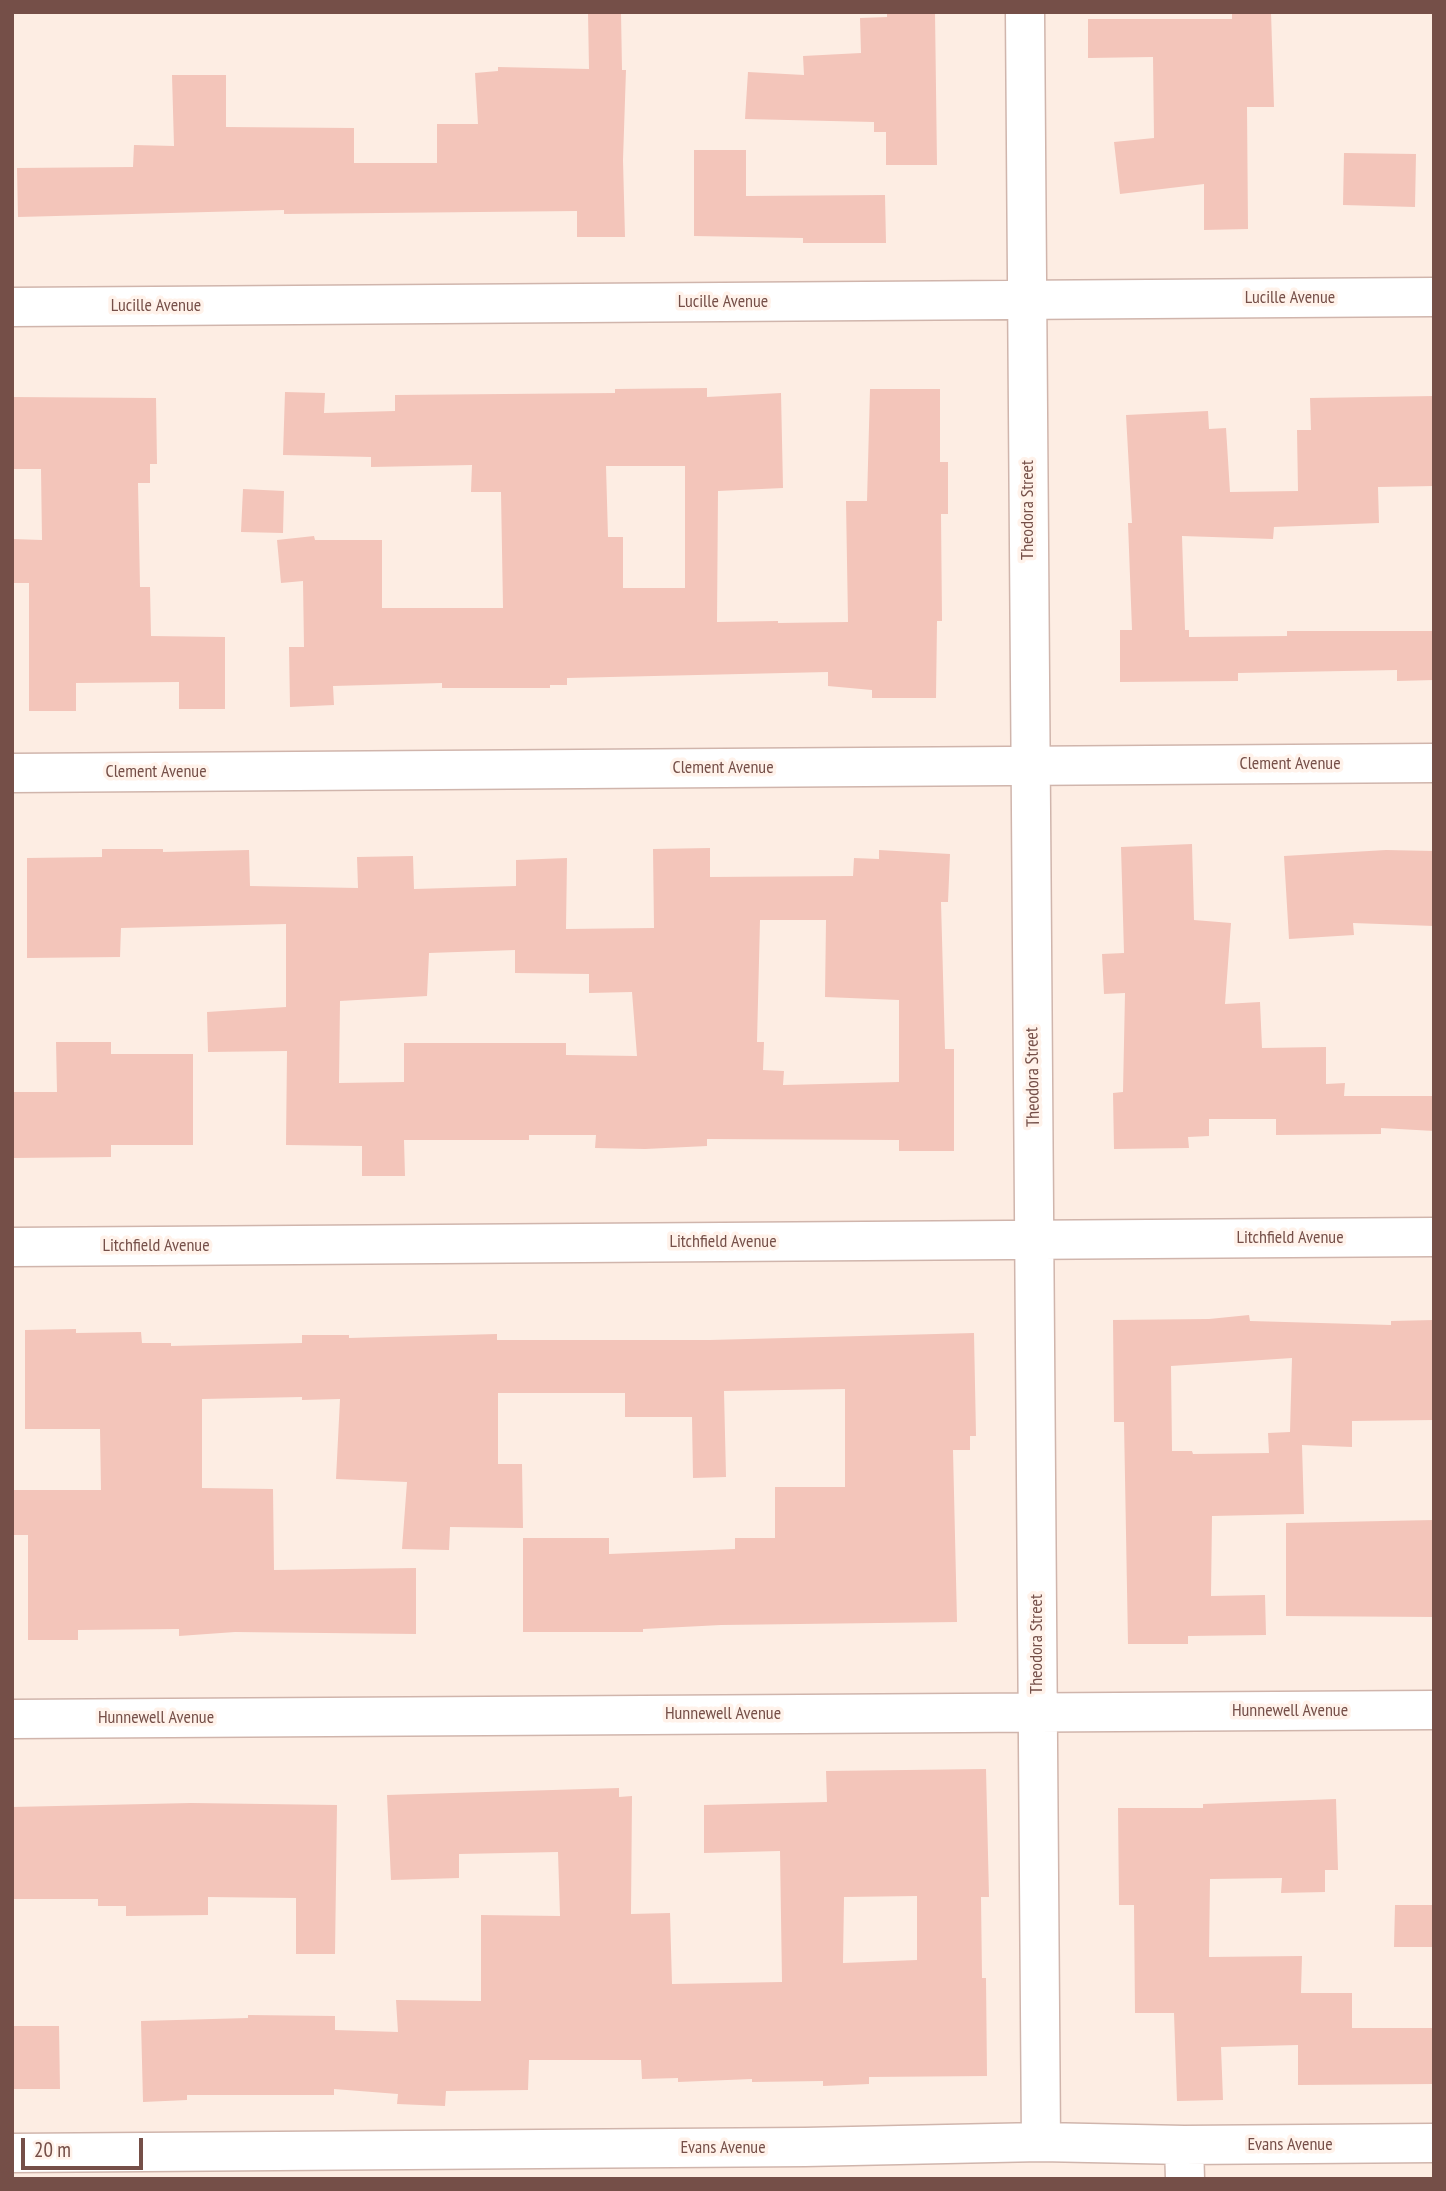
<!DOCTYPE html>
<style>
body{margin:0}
#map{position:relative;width:1446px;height:2191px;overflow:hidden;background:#fdede3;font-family:"PT Sans Narrow",sans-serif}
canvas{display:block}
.frame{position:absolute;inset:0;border:14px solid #754f48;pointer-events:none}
.scale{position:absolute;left:21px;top:2138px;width:122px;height:32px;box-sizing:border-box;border:4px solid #754f48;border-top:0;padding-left:9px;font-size:21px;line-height:24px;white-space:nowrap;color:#754f48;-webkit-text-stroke:5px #fff2ea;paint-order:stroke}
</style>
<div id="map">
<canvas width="1446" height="2191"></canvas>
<div class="frame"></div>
<div class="scale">20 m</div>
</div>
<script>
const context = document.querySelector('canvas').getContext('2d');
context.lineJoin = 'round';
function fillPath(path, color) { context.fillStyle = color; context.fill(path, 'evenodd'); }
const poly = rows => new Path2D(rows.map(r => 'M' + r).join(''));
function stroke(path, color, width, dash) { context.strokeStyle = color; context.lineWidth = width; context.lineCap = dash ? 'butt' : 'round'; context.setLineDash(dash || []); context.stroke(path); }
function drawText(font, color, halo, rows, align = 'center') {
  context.font = font + ' "PT Sans Narrow",sans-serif'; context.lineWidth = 7; context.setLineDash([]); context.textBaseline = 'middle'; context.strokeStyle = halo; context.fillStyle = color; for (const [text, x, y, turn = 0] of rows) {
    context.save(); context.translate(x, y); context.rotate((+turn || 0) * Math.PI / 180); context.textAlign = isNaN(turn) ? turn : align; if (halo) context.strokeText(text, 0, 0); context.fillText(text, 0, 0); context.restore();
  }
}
const building = poly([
 [588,12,621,12,622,70,626,70,623,160,625,237,577,237,577,211,284,214,284,210,18,217,17,168,133,167,134,145,174,146,172,75,226,75,226,127,354,128,354,163,437,163,437,124,478,124,475,73,498,71,498,67,589,69],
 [887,12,935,12,937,165,886,165,886,132,874,132,874,122,745,119,748,72,804,75,803,56,861,53,860,18,887,17],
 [1232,12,1271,12,1274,107,1247,107,1248,229,1204,230,1204,184,1120,194,1114,142,1154,138,1153,57,1088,58,1088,19,1232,19],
 [694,150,746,150,746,196,885,195,886,243,803,243,803,238,694,236],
 [1344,153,1416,154,1415,207,1343,205],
 [707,388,707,397,781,393,783,488,718,491,717,622,778,621,778,623,848,622,846,501,867,501,870,389,940,389,940,462,948,462,948,514,941,514,942,621,937,621,936,698,872,698,872,690,828,686,828,672,567,678,567,685,550,685,550,688,442,688,442,683,333,686,334,705,290,707,289,647,304,647,303,581,281,583,277,540,314,536,315,540,382,540,382,608,503,608,501,492,471,492,472,465,371,467,371,457,283,455,285,392,325,393,324,413,395,411,395,395,615,393,615,389],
 [606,466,685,466,685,588,623,588,623,537,608,537],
 [1434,396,1434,486,1378,487,1379,523,1274,527,1273,539,1182,536,1185,630,1189,630,1189,637,1287,636,1287,631,1434,631,1434,680,1397,681,1397,670,1238,673,1238,681,1120,682,1120,630,1132,630,1128,523,1132,523,1126,415,1208,411,1209,429,1226,428,1230,492,1298,491,1297,430,1311,430,1310,398],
 [12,397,156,398,157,464,150,464,150,483,138,483,140,587,150,587,151,636,225,637,225,709,179,709,179,682,76,683,76,711,29,711,29,583,12,583,12,539,42,540,41,469,12,469],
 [243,489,284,491,283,533,241,532],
 [1192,844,1194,920,1231,923,1225,1004,1260,1002,1262,1048,1326,1047,1326,1084,1345,1083,1344,1096,1434,1096,1434,1131,1381,1128,1381,1134,1276,1135,1276,1119,1209,1119,1209,1136,1188,1137,1189,1148,1114,1149,1113,1093,1123,1092,1125,993,1104,994,1102,954,1124,953,1121,847],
 [710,848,710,877,853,876,854,858,879,859,879,850,950,854,948,902,941,902,945,1049,954,1049,954,1151,899,1151,899,1140,707,1139,707,1146,645,1149,595,1148,596,1135,529,1135,529,1140,404,1140,405,1176,362,1176,362,1146,286,1145,287,1051,208,1052,207,1012,286,1007,286,924,121,928,120,957,27,958,27,858,102,857,102,849,163,849,163,852,249,850,250,886,358,888,357,857,413,856,414,889,516,886,516,860,567,858,566,929,654,928,653,849],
 [760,920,826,920,825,997,899,1000,899,1082,783,1085,784,1071,763,1070,764,1042,757,1042],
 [515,950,515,973,589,974,589,993,632,992,637,1056,566,1055,566,1043,404,1043,404,1082,339,1083,340,1001,427,996,429,953],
 [1386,850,1434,851,1434,926,1353,923,1354,935,1289,939,1284,856],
 [56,1042,111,1042,111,1054,193,1054,193,1145,111,1145,111,1157,12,1158,12,1092,57,1092],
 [1249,1315,1250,1321,1391,1325,1391,1321,1434,1320,1434,1420,1352,1421,1352,1447,1302,1445,1304,1514,1212,1516,1211,1596,1265,1595,1266,1635,1188,1636,1188,1644,1128,1644,1124,1422,1114,1422,1113,1320,1209,1319],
 [1292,1358,1290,1432,1268,1433,1269,1453,1193,1454,1192,1451,1172,1451,1171,1366],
 [76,1329,76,1333,141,1332,142,1343,171,1343,171,1346,302,1343,302,1335,349,1335,349,1338,497,1334,497,1340,710,1340,974,1333,976,1436,970,1436,970,1450,953,1450,957,1622,721,1625,643,1629,643,1632,523,1632,523,1538,609,1538,609,1554,735,1549,735,1538,775,1538,775,1487,845,1487,845,1389,724,1391,726,1477,693,1478,692,1417,625,1417,625,1393,498,1393,498,1464,522,1464,523,1528,450,1527,449,1550,402,1549,407,1482,336,1479,340,1399,302,1400,302,1397,202,1399,202,1488,273,1489,274,1570,416,1568,416,1634,235,1632,179,1636,179,1629,78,1630,78,1640,28,1640,28,1535,12,1535,12,1490,101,1490,100,1429,25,1429,25,1330],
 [1434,1520,1434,1617,1286,1616,1286,1523],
 [986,1769,989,1897,981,1897,982,1978,986,1978,987,2076,869,2077,869,2084,823,2086,823,2081,752,2082,752,2079,678,2082,678,2078,642,2079,641,2060,529,2060,528,2090,446,2091,445,2106,397,2104,398,2094,334,2089,334,2095,187,2095,187,2100,143,2102,141,2021,248,2018,248,2015,335,2016,335,2030,398,2032,396,2000,481,2001,481,1915,560,1916,558,1852,459,1854,459,1878,391,1880,387,1795,619,1788,619,1797,632,1796,631,1914,670,1913,672,1984,782,1982,780,1851,704,1853,704,1805,827,1802,826,1771],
 [917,1896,917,1960,843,1963,844,1897],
 [1336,1799,1338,1870,1325,1870,1325,1892,1281,1893,1282,1878,1210,1879,1209,1957,1302,1956,1301,1993,1352,1993,1352,2028,1434,2028,1434,2084,1298,2085,1298,2045,1221,2047,1223,2100,1177,2101,1174,2013,1135,2013,1134,1905,1119,1905,1118,1808,1203,1808,1203,1804],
 [191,1803,337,1805,335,1954,296,1954,296,1898,208,1897,208,1915,126,1916,126,1906,98,1906,98,1899,12,1899,12,1807],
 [1395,1905,1433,1905,1433,1947,1394,1947],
 [12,2026,59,2026,60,2089,12,2089]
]);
const minor = poly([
 [1025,12,1041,2142],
 [12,307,1434,297],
 [12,773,1434,763],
 [12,1247,1434,1237],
 [12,1719,1434,1710],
 [1184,2145,1185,2179],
 [12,2153,805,2147,1041,2142,1184,2145,1434,2143]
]);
const streetNames = [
 ["Lucille Avenue",1290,298],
 ["Lucille Avenue",723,302],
 ["Lucille Avenue",156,306],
 ["Theodora Street",1028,510,-90],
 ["Clement Avenue",1290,764],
 ["Clement Avenue",723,768],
 ["Clement Avenue",156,772],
 ["Theodora Street",1033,1077,-91],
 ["Litchfield Avenue",1290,1238],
 ["Litchfield Avenue",723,1242],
 ["Litchfield Avenue",156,1246],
 ["Theodora Street",1037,1644,-90],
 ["Hunnewell Avenue",1290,1711],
 ["Hunnewell Avenue",723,1714],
 ["Hunnewell Avenue",156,1718],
 ["Evans Avenue",1290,2145],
 ["Evans Avenue",723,2148]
];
fillPath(building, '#f3c5ba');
stroke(minor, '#d0b5ac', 41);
stroke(minor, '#fff', 38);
drawText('18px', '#754f48', '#fff2ea', streetNames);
</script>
